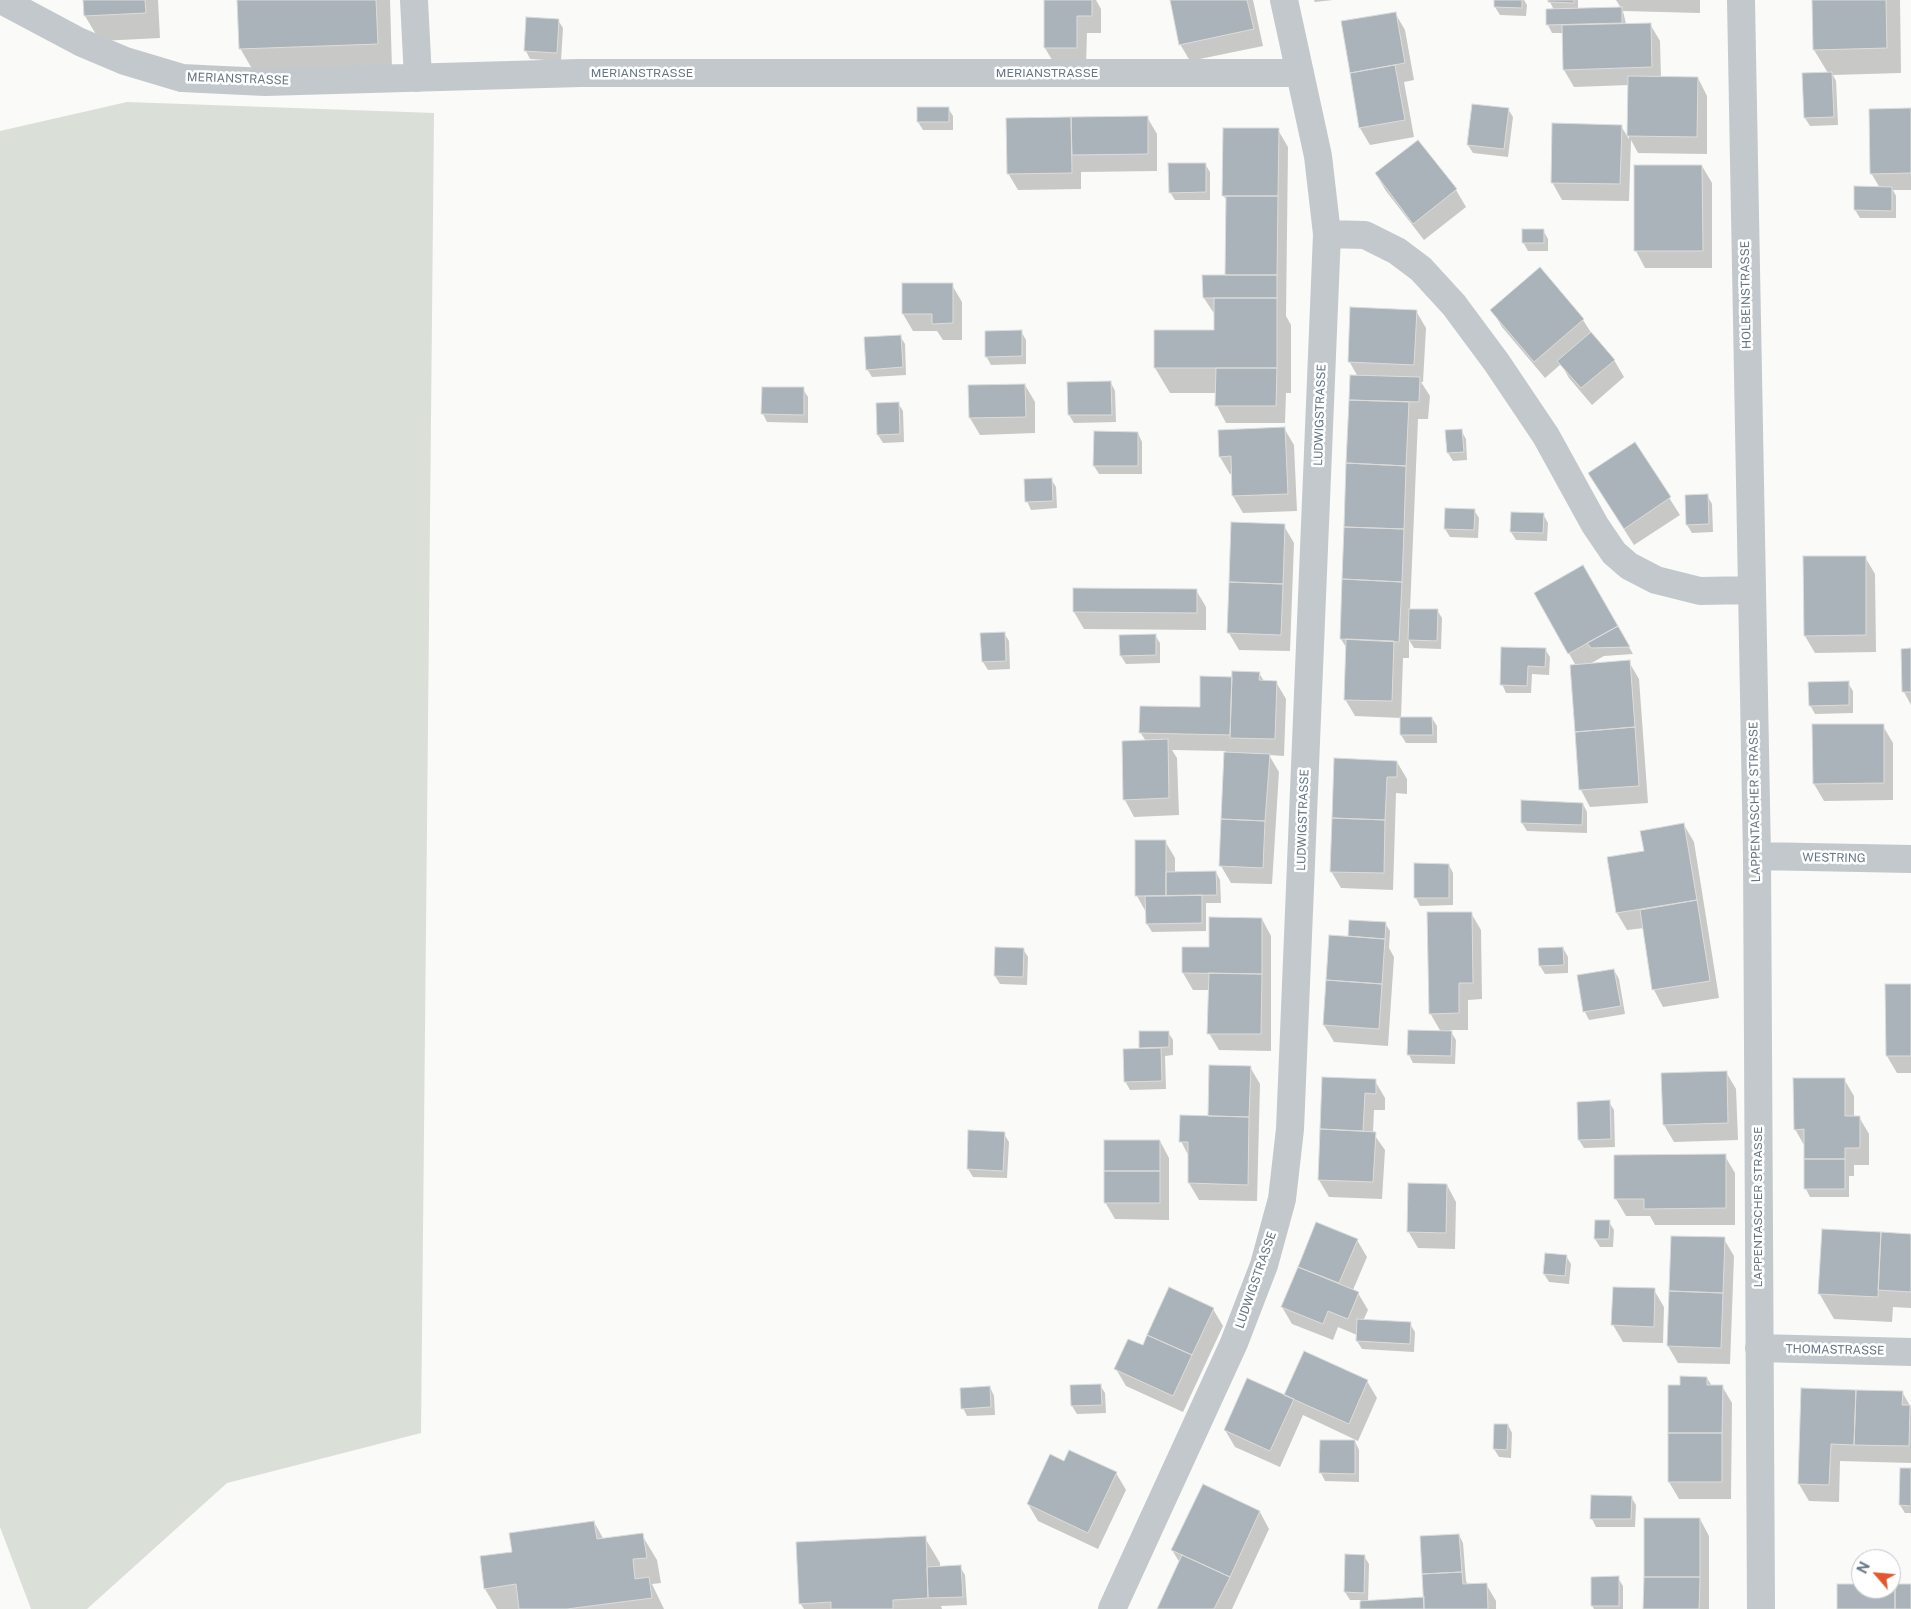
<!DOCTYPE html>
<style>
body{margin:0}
#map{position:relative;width:1911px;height:1609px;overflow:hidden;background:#fafaf8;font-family:"Public Sans",sans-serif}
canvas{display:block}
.north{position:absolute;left:1851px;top:1549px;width:50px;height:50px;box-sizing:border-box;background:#fff;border:1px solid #c1c8cd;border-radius:50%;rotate:297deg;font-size:14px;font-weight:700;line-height:20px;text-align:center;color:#657683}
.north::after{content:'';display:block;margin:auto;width:18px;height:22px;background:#e4572e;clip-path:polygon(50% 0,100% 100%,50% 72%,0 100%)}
</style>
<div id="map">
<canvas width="1911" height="1609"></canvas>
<div class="north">N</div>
</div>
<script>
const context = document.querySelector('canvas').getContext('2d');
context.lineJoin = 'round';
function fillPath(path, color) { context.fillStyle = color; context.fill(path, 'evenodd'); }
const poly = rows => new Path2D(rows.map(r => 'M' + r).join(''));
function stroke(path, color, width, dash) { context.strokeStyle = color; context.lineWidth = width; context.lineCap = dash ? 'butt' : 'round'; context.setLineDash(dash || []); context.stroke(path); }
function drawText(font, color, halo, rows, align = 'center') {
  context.font = font + ' "Public Sans",sans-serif'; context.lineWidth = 5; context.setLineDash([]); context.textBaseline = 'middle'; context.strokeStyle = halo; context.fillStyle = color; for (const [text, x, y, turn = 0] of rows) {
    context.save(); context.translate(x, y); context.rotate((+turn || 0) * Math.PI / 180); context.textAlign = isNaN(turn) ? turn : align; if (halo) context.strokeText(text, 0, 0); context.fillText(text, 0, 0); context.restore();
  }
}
const green = poly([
 [127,102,434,113,421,1433,227,1483,87,1609,31,1609,0,1527,0,131]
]);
const shadow = poly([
 [84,0,158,0,160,38,100,41,85,16],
 [239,0,390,0,392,69,255,74,240,48],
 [1046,0,1096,0,1101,9,1101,33,1087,33,1086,65,1055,65,1045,48],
 [1171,0,1253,0,1263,46,1190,61,1180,44],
 [1314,0,1333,0,1315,2],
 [1496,0,1524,0,1527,5,1526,16,1500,15,1495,7],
 [1549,0,1578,0,1578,9,1621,8,1616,0,1700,0,1700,13,1623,11,1626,24,1650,24,1660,41,1661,78,1698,78,1707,96,1707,154,1638,153,1631,140,1629,201,1562,200,1552,182,1621,126,1629,139,1629,85,1574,87,1564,70,1563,33,1552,33,1548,25,1554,10],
 [1813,0,1900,0,1901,73,1833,75,1836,81,1838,125,1810,126,1805,118,1803,74,1828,73,1814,50],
 [1395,13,1405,30,1414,80,1404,82,1414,137,1370,145,1360,128,1342,22],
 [527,18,558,20,563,28,561,61,530,59,526,51],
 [918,108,948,108,953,116,953,130,923,130,918,122],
 [1508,109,1513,117,1508,157,1473,153,1468,145],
 [1911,109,1911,190,1893,190,1896,196,1896,218,1860,218,1855,210,1880,188,1871,173],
 [1147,117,1157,134,1157,171,1081,172,1081,189,1018,190,1008,173,1008,119],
 [1278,130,1288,147,1286,316,1291,325,1291,393,1286,393,1285,423,1226,423,1217,406,1217,393,1170,393,1155,368,1215,331,1215,315,1204,298,1226,276,1227,201,1223,195],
 [1418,141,1456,190,1466,207,1424,240,1386,191,1376,174],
 [1205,164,1210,172,1210,200,1175,200,1170,192],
 [1702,166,1712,183,1712,268,1645,268,1636,251],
 [1543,230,1548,239,1548,251,1528,251,1523,242],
 [1540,269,1583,320,1592,334,1614,360,1624,377,1592,405,1569,378,1561,364,1545,378,1502,327,1492,310],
 [952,285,962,302,962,340,943,340,937,331,913,331,903,314],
 [1416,311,1426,328,1423,382,1421,382,1430,396,1428,419,1418,419,1410,610,1437,610,1442,618,1441,649,1414,648,1409,640,1409,658,1403,658,1401,718,1432,718,1437,726,1437,743,1406,743,1401,735,1401,718,1355,716,1345,699,1347,649,1341,639,1351,376,1358,377,1349,361],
 [1021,331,1026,340,1026,364,991,365,986,356],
 [900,336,905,344,906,375,872,377,867,369],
 [1111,383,1115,391,1116,422,1074,423,1069,415],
 [1025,385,1035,402,1035,433,980,435,970,418],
 [763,388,803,389,808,397,808,423,767,422,763,414],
 [898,403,903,411,904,442,883,443,878,435],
 [1284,428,1294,445,1297,511,1243,513,1233,496,1232,474,1230,474,1220,457],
 [1461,430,1466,439,1467,460,1453,461,1448,453],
 [1138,433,1142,442,1142,474,1099,474,1094,466],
 [1635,444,1680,515,1634,545,1599,490],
 [1051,479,1056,487,1057,508,1031,510,1027,501],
 [1707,495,1712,504,1713,532,1692,533,1687,525],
 [1474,510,1479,518,1478,538,1450,537,1445,529],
 [1512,513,1543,514,1548,523,1547,541,1516,540,1511,532],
 [1284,526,1294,543,1290,651,1239,650,1229,633],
 [1865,557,1875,574,1876,652,1815,653,1805,636],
 [1583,566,1633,654,1604,656,1588,665,1629,662,1639,679,1648,803,1590,807,1581,790,1576,666,1535,593],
 [1196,590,1206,607,1206,630,1084,629,1074,612],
 [1004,633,1009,641,1010,669,988,670,983,662],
 [1155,635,1160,643,1160,663,1126,664,1121,656],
 [1545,649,1550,657,1549,675,1532,674,1531,693,1506,693,1502,684],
 [1911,650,1911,705,1904,692],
 [1259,673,1264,681,1276,682,1286,699,1284,756,1269,755,1279,772,1272,884,1231,883,1221,866,1226,751,1172,750,1177,758,1179,815,1134,817,1125,800,1146,741,1140,732,1201,709,1233,679],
 [1848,683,1853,691,1853,713,1815,714,1810,705],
 [1883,726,1893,743,1893,800,1824,801,1814,784],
 [1335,760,1397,762,1407,779,1407,794,1396,793,1393,890,1341,888,1331,871],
 [1522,801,1583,804,1587,812,1587,833,1527,831,1522,823],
 [1684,825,1694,842,1719,998,1663,1007,1654,990,1644,928,1627,930,1617,913,1609,858,1645,852],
 [1165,841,1175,858,1175,873,1216,872,1220,880,1221,903,1206,903,1206,931,1152,932,1147,924,1147,914,1137,896,1136,842],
 [1449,865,1453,873,1453,905,1420,906,1416,898],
 [1471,913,1481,930,1482,999,1468,1000,1468,1030,1450,1030,1456,1040,1455,1064,1413,1063,1409,1055,1441,1032,1430,1013],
 [1262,919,1271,936,1271,1051,1219,1050,1209,1033,1209,990,1193,990,1183,973,1183,948,1210,948],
 [1350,921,1385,923,1390,931,1389,948,1394,957,1388,1046,1334,1042,1324,1025,1349,938],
 [996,948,1023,949,1028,957,1027,985,1000,984,995,976],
 [1563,948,1568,957,1568,973,1545,974,1540,966,1540,949],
 [1614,970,1619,979,1625,1014,1589,1020,1585,1012],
 [1911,985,1911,1073,1897,1073,1887,1056],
 [1168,1032,1173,1040,1173,1055,1165,1056,1166,1089,1130,1090,1125,1081,1141,1050,1140,1033],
 [1250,1067,1260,1084,1257,1201,1199,1200,1189,1183,1189,1157,1181,1141,1209,1117],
 [1726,1072,1736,1089,1738,1140,1674,1142,1664,1125,1662,1074],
 [1323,1078,1375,1081,1385,1098,1385,1110,1374,1110,1373,1133,1385,1150,1382,1199,1329,1197,1319,1180],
 [1844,1079,1854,1096,1854,1117,1859,1117,1869,1134,1869,1165,1854,1165,1854,1176,1849,1176,1849,1197,1810,1197,1806,1189,1805,1147,1795,1129],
 [1609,1102,1614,1110,1615,1147,1584,1148,1579,1140],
 [1004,1134,1009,1142,1007,1178,973,1177,968,1169],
 [1160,1141,1169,1158,1169,1220,1115,1219,1105,1202],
 [1725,1156,1735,1173,1735,1225,1655,1225,1650,1216,1626,1216,1616,1199],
 [1447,1185,1456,1202,1455,1249,1418,1248,1408,1231],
 [1609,1222,1614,1230,1613,1247,1600,1247,1595,1239],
 [1316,1223,1357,1240,1367,1257,1353,1290,1358,1293,1368,1310,1363,1321,1410,1324,1415,1332,1414,1352,1362,1349,1357,1341,1357,1335,1338,1327,1333,1340,1292,1324,1282,1307],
 [1911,1235,1911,1308,1893,1307,1892,1322,1834,1319,1819,1293],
 [1724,1239,1734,1256,1730,1364,1678,1363,1668,1346],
 [1566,1256,1571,1264,1569,1284,1549,1282,1544,1274],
 [1654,1290,1664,1307,1663,1343,1623,1342,1613,1325],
 [1213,1309,1223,1326,1183,1412,1126,1386,1116,1369,1143,1347],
 [1707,1378,1712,1386,1722,1386,1732,1403,1731,1499,1679,1499,1669,1482,1681,1386],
 [1367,1381,1377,1398,1358,1441,1303,1415,1280,1467,1235,1447,1225,1430,1285,1396],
 [1100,1385,1105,1393,1106,1413,1077,1414,1072,1406],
 [990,1387,994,1396,995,1415,967,1416,963,1408],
 [1802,1389,1902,1392,1911,1407,1911,1463,1840,1461,1839,1502,1809,1501,1799,1484],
 [1508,1425,1512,1433,1511,1458,1499,1457,1494,1449],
 [1321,1441,1355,1441,1359,1450,1359,1482,1325,1481,1321,1473],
 [1065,1462,1116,1473,1126,1490,1098,1549,1038,1521,1028,1504],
 [1911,1470,1911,1513,1905,1513,1900,1505],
 [1203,1485,1260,1512,1269,1529,1232,1609,1158,1609,1180,1563,1172,1550],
 [1631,1497,1636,1505,1635,1527,1596,1527,1592,1519],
 [1700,1519,1709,1536,1709,1609,1644,1609],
 [594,1522,604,1540,642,1535,657,1560,661,1583,652,1584,664,1609,497,1609,485,1589],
 [1459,1535,1463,1543,1466,1581,1468,1585,1486,1584,1496,1601,1496,1609,1361,1609,1361,1600,1350,1600,1345,1592,1364,1556,1369,1564,1368,1602,1425,1598],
 [925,1538,940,1563,940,1568,960,1567,965,1575,967,1605,941,1606,942,1609,804,1609,800,1603],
 [1618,1578,1623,1586,1623,1609,1594,1609,1592,1606]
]);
const building = poly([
 [83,0,145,0,146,13,84,16,83,0],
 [237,0,376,0,378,44,239,49,237,0],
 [1044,0,1092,0,1092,16,1077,16,1077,48,1044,48,1044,0],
 [1170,0,1247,0,1254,29,1179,45,1170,0],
 [1494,0,1522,0,1522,8,1494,7,1494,0],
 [1548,0,1574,0,1574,3,1548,2,1548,0],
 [1812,0,1886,0,1887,48,1813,50,1812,0],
 [1622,7,1622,23,1546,25,1546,9,1622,7],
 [1396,12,1405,63,1350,73,1341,21,1396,12],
 [526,17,559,19,557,53,524,51,526,17],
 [1651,23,1652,67,1563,70,1562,25,1651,23],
 [1395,65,1405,120,1359,128,1350,73,1395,65],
 [1832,72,1834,117,1804,118,1802,73,1832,72],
 [1628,76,1698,77,1697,137,1627,136,1628,76],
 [1472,104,1509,108,1504,149,1467,145,1472,104],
 [917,107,949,107,949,122,917,122,917,107],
 [1911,108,1911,173,1870,174,1869,109,1911,108],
 [1148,116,1148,154,1072,155,1071,117,1148,116],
 [1071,117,1072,173,1007,174,1006,118,1071,117],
 [1552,123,1622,125,1620,184,1551,183,1552,123],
 [1223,128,1279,128,1278,196,1222,196,1223,128],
 [1418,140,1457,189,1413,224,1375,173,1418,140],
 [1168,163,1206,163,1206,192,1169,193,1168,163],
 [1634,165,1702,165,1703,251,1634,251,1634,165],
 [1854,186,1892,187,1892,211,1854,210,1854,186],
 [1226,196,1278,196,1277,275,1225,275,1226,196],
 [1522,229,1544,229,1544,243,1522,243,1522,229],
 [1540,267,1584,319,1534,362,1490,310,1540,267],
 [1202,275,1277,275,1277,298,1203,298,1202,275],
 [902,283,953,283,953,323,932,324,932,314,902,314,902,283],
 [1214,298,1277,298,1277,368,1154,368,1154,330,1214,330,1214,298],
 [1350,307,1417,310,1414,365,1348,362,1350,307],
 [1022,330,1022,356,985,357,985,331,1022,330],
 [1591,332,1615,360,1581,388,1557,361,1591,332],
 [901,335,903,367,866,370,864,337,901,335],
 [1216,368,1277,368,1276,406,1215,406,1216,368],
 [1350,375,1420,377,1419,402,1349,400,1350,375],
 [1111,381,1112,415,1068,415,1067,382,1111,381],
 [1025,384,1026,417,969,418,968,385,1025,384],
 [762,387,804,387,804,415,761,414,762,387],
 [1349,400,1409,402,1406,466,1346,463,1349,400],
 [899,402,900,434,877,435,876,403,899,402],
 [1285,427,1288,494,1232,496,1231,456,1219,457,1218,430,1285,427],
 [1462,429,1464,452,1447,453,1445,430,1462,429],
 [1094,431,1138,432,1138,466,1093,466,1094,431],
 [1635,442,1671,497,1624,529,1588,473,1635,442],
 [1346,463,1406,466,1404,529,1344,527,1346,463],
 [1052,478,1053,501,1025,502,1024,479,1052,478],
 [1708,494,1709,524,1686,525,1685,495,1708,494],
 [1445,508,1475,509,1474,530,1444,529,1445,508],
 [1511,512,1544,513,1543,533,1510,532,1511,512],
 [1231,522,1285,524,1283,584,1229,582,1231,522],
 [1344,527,1404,529,1402,582,1342,579,1344,527],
 [1803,556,1866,556,1866,635,1804,636,1803,556],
 [1583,565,1618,626,1568,654,1534,593,1583,565],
 [1342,579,1402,582,1399,642,1340,639,1342,579],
 [1229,582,1283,584,1281,635,1227,633,1229,582],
 [1073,588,1197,589,1197,613,1073,612,1073,588],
 [1409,609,1438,609,1437,641,1408,640,1409,609],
 [1618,626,1630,647,1591,648,1587,643,1618,626],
 [1005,632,1006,661,982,662,980,633,1005,632],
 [1156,634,1156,655,1120,656,1119,635,1156,634],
 [1346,639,1394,641,1392,701,1344,700,1346,639],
 [1501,647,1546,648,1545,667,1528,666,1527,686,1500,685,1501,647],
 [1911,648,1911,692,1902,692,1901,649,1911,648],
 [1630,660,1635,727,1575,732,1570,665,1630,660],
 [1232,671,1260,672,1259,680,1277,681,1275,739,1230,738,1232,671],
 [1200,676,1232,677,1230,735,1139,733,1140,706,1200,707,1200,676],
 [1849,681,1849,705,1809,706,1808,682,1849,681],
 [1400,717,1432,717,1433,735,1400,735,1400,717],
 [1812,724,1884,724,1884,783,1813,784,1812,724],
 [1635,727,1639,786,1579,790,1575,732,1635,727],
 [1168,739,1169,798,1123,800,1122,741,1168,739],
 [1224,752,1270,754,1265,821,1221,819,1224,752],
 [1334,758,1397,761,1397,777,1387,777,1385,820,1332,818,1334,758],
 [1521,800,1583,803,1582,825,1521,823,1521,800],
 [1332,818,1385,820,1384,873,1330,872,1332,818],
 [1221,819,1265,821,1263,868,1219,866,1221,819],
 [1684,823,1697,900,1616,913,1607,857,1644,851,1640,831,1684,823],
 [1135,840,1166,840,1166,896,1135,896,1135,840],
 [1414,863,1449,864,1449,898,1414,898,1414,863],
 [1216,871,1217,895,1166,896,1166,872,1216,871],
 [1202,895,1202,923,1146,924,1145,896,1202,895],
 [1697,900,1710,981,1652,990,1640,910,1697,900],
 [1427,912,1472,912,1473,983,1459,983,1459,1013,1429,1014,1427,912],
 [1209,917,1262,918,1262,974,1182,973,1182,947,1209,947,1209,917],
 [1349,920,1386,922,1385,939,1348,936,1349,920],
 [1329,935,1385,939,1382,984,1326,980,1329,935],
 [995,947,1024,948,1023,977,994,976,995,947],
 [1563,947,1564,965,1539,966,1538,948,1563,947],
 [1614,969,1621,1006,1583,1012,1577,975,1614,969],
 [1209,973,1262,974,1261,1034,1207,1034,1209,973],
 [1326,980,1382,984,1379,1029,1323,1025,1326,980],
 [1885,984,1911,984,1911,1056,1886,1056,1885,984],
 [1408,1030,1452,1031,1451,1056,1407,1055,1408,1030],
 [1139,1031,1169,1031,1169,1047,1139,1048,1139,1031],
 [1161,1048,1162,1081,1124,1082,1123,1049,1161,1048],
 [1209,1065,1251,1066,1249,1117,1208,1116,1209,1065],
 [1727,1071,1728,1123,1663,1125,1661,1073,1727,1071],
 [1322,1077,1376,1079,1376,1094,1365,1093,1363,1131,1320,1129,1322,1077],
 [1793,1078,1845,1078,1845,1116,1860,1116,1860,1148,1845,1148,1845,1159,1804,1159,1804,1129,1794,1130,1793,1078],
 [1610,1100,1611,1139,1578,1140,1577,1102,1610,1100],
 [1180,1115,1249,1117,1248,1185,1188,1183,1188,1142,1179,1142,1180,1115],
 [1320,1129,1376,1132,1373,1182,1318,1180,1320,1129],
 [968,1130,1005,1132,1003,1171,967,1169,968,1130],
 [1104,1140,1160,1140,1160,1171,1104,1171,1104,1140],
 [1726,1154,1726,1208,1644,1209,1644,1199,1614,1199,1614,1155,1726,1154],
 [1804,1159,1845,1159,1845,1189,1804,1189,1804,1159],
 [1104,1171,1160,1171,1160,1203,1104,1203,1104,1171],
 [1408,1183,1447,1184,1446,1233,1407,1232,1408,1183],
 [1595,1220,1610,1220,1609,1239,1594,1239,1595,1220],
 [1316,1222,1358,1239,1339,1283,1298,1267,1316,1222],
 [1822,1229,1881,1232,1878,1297,1818,1294,1822,1229],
 [1881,1232,1911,1234,1911,1292,1878,1290,1881,1232],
 [1671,1236,1725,1237,1723,1293,1669,1291,1671,1236],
 [1545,1253,1567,1255,1565,1276,1543,1274,1545,1253],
 [1298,1267,1359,1292,1348,1319,1328,1311,1323,1324,1281,1307,1298,1267],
 [1169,1287,1214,1308,1192,1355,1147,1335,1169,1287],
 [1613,1287,1655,1288,1654,1327,1611,1325,1613,1287],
 [1669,1291,1723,1293,1721,1348,1667,1346,1669,1291],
 [1357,1319,1411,1322,1410,1344,1356,1341,1357,1319],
 [1147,1335,1192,1355,1173,1396,1114,1369,1128,1339,1143,1345,1147,1335],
 [1304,1351,1368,1380,1349,1424,1284,1395,1304,1351],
 [1680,1376,1707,1377,1707,1385,1723,1385,1722,1433,1668,1433,1668,1385,1680,1385,1680,1376],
 [1247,1378,1294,1399,1270,1451,1224,1430,1247,1378],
 [1101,1384,1102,1405,1071,1406,1070,1385,1101,1384],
 [990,1386,991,1407,961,1409,960,1388,990,1386],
 [1801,1388,1856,1390,1854,1445,1831,1444,1829,1485,1798,1484,1801,1388],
 [1856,1390,1903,1391,1902,1405,1910,1405,1909,1446,1854,1445,1856,1390],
 [1494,1424,1508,1424,1507,1450,1493,1449,1494,1424],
 [1668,1433,1722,1433,1722,1482,1668,1482,1668,1433],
 [1320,1440,1355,1440,1355,1474,1319,1473,1320,1440],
 [1069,1450,1117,1472,1088,1533,1027,1504,1050,1454,1064,1461,1069,1450],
 [1900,1468,1911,1468,1911,1506,1899,1505,1900,1468],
 [1203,1484,1260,1511,1230,1577,1171,1550,1203,1484],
 [1591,1495,1632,1496,1631,1519,1590,1519,1591,1495],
 [1644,1518,1700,1518,1700,1577,1644,1577,1644,1518],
 [594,1521,597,1539,643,1533,647,1558,633,1559,635,1579,649,1577,652,1598,567,1609,519,1609,516,1584,484,1589,480,1556,512,1552,509,1533,594,1521],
 [1459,1534,1462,1572,1422,1574,1420,1536,1459,1534],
 [926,1536,928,1598,893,1600,893,1609,831,1609,831,1602,799,1604,796,1542,926,1536],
 [1345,1554,1365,1555,1364,1593,1344,1592,1345,1554],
 [1182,1555,1230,1577,1214,1609,1157,1609,1182,1555],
 [961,1565,963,1597,928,1598,927,1567,961,1565],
 [1462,1572,1463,1584,1487,1583,1488,1609,1424,1609,1422,1574,1462,1572],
 [1619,1576,1619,1606,1591,1606,1591,1577,1619,1576],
 [1644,1577,1700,1577,1699,1609,1643,1609,1644,1577],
 [1837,1584,1861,1584,1861,1589,1891,1589,1891,1584,1895,1584,1895,1609,1837,1609,1837,1584],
 [1895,1584,1911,1584,1911,1609,1895,1609,1895,1584],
 [1424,1597,1424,1609,1360,1609,1360,1601,1424,1597]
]);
const minor = poly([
 [1,0,80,42,125,61,182,78,265,82,580,73,1300,73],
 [414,0,418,78],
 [1741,0,1757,856,1761,1609],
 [1327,234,1365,235,1397,251,1421,269,1454,305,1497,363,1546,436,1595,525,1614,553,1629,566,1656,580,1700,591,1752,590],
 [1757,856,1911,859],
 [1759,1348,1911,1352],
 [1112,1609,1234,1343,1264,1265,1282,1199,1290,1129,1327,234,1318,156,1284,0]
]);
const streetNames = [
 ["MERIANSTRASSE",642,73],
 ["MERIANSTRASSE",1047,73],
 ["MERIANSTRASSE",238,79,2],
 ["HOLBEINSTRASSE",1746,295,-91],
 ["LUDWIGSTRASSE",1320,415,-88],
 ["LAPPENTASCHER STRASSE",1755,802,-91],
 ["LUDWIGSTRASSE",1303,820,-88],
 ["WESTRING",1834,858,1],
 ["LAPPENTASCHER STRASSE",1758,1207,-90],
 ["LUDWIGSTRASSE",1256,1280,-71],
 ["THOMASTRASSE",1835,1350,1]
];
fillPath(green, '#dadfd7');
fillPath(shadow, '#0003');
fillPath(building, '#aab3b9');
stroke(building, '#dcdcda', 1);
stroke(minor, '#c3c8cc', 28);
drawText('12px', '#657683', '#fff', streetNames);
</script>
